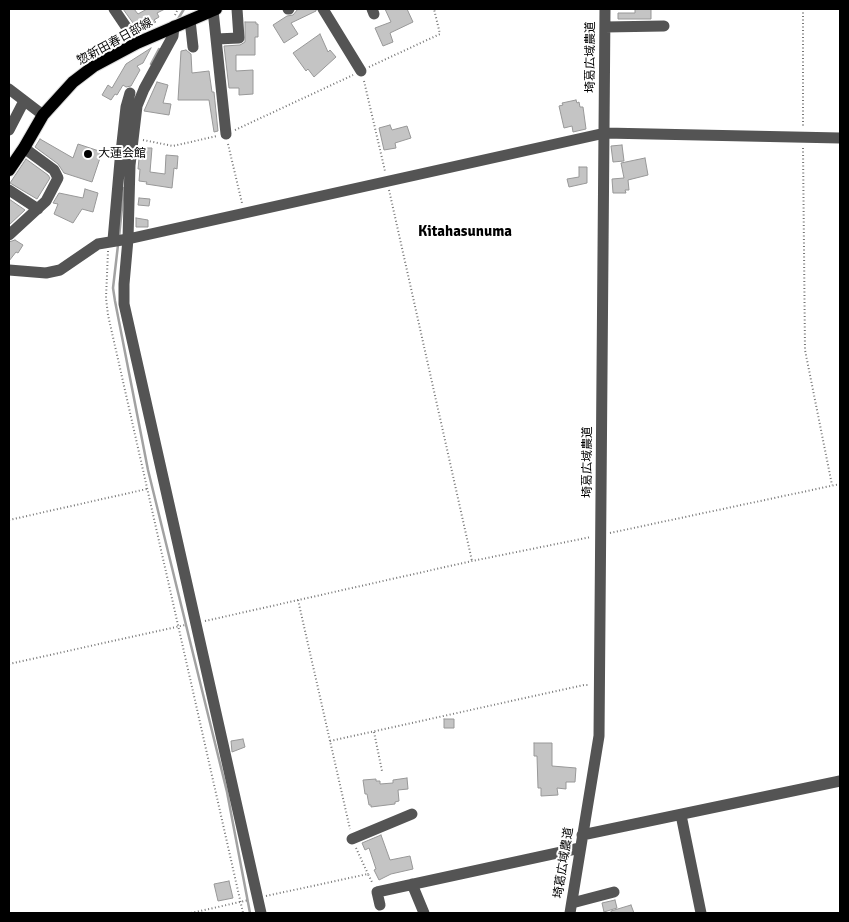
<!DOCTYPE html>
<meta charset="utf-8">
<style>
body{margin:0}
#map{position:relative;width:849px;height:922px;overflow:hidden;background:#fff;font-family:Signika,sans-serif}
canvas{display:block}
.frame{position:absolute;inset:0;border:10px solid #000;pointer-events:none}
</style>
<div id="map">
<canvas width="849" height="922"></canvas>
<div class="frame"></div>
</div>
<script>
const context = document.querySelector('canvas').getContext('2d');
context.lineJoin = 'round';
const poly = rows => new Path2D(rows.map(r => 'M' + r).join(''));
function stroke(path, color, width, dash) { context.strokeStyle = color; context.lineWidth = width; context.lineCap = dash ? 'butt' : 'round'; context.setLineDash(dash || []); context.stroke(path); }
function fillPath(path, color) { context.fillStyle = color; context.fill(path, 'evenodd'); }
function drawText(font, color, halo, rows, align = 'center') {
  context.font = font + ' Signika,"Noto Sans JP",sans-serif'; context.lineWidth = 4; context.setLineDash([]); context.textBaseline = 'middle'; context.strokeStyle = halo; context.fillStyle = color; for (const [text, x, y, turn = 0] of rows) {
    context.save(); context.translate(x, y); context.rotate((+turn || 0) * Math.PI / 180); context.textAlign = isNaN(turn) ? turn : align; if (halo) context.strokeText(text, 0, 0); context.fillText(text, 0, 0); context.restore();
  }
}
const stream = poly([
 [178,19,184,9],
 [151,64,159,49],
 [119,237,124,188],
 [118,245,113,288,115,301,148,470,227,792,250,913]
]);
const building = poly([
 [123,9,134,9,138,14,147,9,165,9,157,13,159,17,154,20,156,22,145,28,144,26,138,30,123,9],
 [298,9,316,9,316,11,291,23,298,34,284,43,273,25,287,16,293,15,298,9],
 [385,9,407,9,413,22,390,33,393,42,383,46,375,28,391,22,385,9],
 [635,9,651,9,651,19,618,19,618,13,635,13,635,9],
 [245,22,256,22,256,24,258,24,258,37,255,37,255,55,236,55,236,71,253,70,253,94,239,95,239,88,229,88,224,46,240,45,245,42,245,22],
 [320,34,328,52,330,50,336,57,314,77,308,69,306,71,293,53,320,34],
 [151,48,143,63,137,66,140,70,131,86,126,87,123,85,117,95,115,94,111,100,102,95,108,85,112,88,126,64,151,48],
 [186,50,191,54,192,73,209,71,212,92,214,92,218,131,214,132,209,100,178,100,181,51,186,50],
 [157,82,168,85,163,103,171,104,169,115,144,111,157,82],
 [576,100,577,103,579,102,580,107,583,107,586,129,573,132,572,126,564,128,559,106,563,105,562,103,576,100],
 [390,125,392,130,407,126,411,138,395,143,396,148,384,150,379,128,390,125],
 [40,139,73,158,78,144,102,152,92,182,64,173,58,164,35,147,40,139],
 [622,145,624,161,613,162,611,146,622,145],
 [140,148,152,148,150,172,165,174,166,155,178,156,177,169,174,168,172,188,146,184,147,182,139,181,140,169,138,169,140,148],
 [645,158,648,175,628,180,629,190,625,190,626,193,613,193,612,179,624,178,621,163,645,158],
 [26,159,48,175,50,178,37,199,10,183,26,159],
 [579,167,587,167,587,183,569,187,567,179,579,177,579,167],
 [85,189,98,193,93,212,82,209,73,223,54,214,58,204,53,203,59,193,83,198,85,189],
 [139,198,150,199,149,206,138,205,139,198],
 [9,199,25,210,9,225,9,199],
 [136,218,148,220,148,227,136,227,136,218],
 [15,240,23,245,18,253,16,252,9,261,9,242,15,240],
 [444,719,454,719,454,728,444,728,444,719],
 [243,739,245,747,232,752,231,741,243,739],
 [534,743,552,743,552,766,576,768,575,782,566,782,566,789,557,788,558,795,541,796,541,788,538,788,537,756,534,756,534,743],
 [407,778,408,789,398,790,399,801,395,802,395,804,371,807,371,805,369,805,367,794,365,794,363,780,376,779,376,781,380,781,380,784,393,783,393,780,407,778],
 [381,835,390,860,410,856,413,869,391,874,379,880,374,870,376,869,369,848,365,850,362,843,381,835],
 [229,881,233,898,218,901,214,884,229,881],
 [615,900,617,908,604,912,602,903,615,900],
 [631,905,634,913,611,913,611,911,631,905]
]);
const path = poly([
 [803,9,803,128],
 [175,15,178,9],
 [369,67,440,34,434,9],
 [364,81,385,171],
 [235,130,353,75],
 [143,140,173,146,217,136],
 [228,144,242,203],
 [803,148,805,350,832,485],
 [389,190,472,561],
 [108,251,106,298,108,315,243,913],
 [9,520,147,489],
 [610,533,840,484],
 [298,600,350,829],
 [205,621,472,561,591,537],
 [9,664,185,625],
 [374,732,382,771],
 [330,741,584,685,589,685],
 [356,848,368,874],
 [266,896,368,874,373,884],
 [191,913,249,900]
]);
const minor = poly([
 [114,9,137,43],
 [288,9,289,9],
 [323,9,361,71],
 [372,9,374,14],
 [213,10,226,134],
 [190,20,193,47],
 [174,26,173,36,144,89,137,106,130,165,128,239,124,284,124,304,261,913],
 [605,27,664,26],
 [216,39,239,38,237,9],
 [9,89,43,115],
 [9,130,24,101],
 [9,190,38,209],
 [9,235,46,201,58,178,54,170,24,148],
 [113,240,120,161,126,107,130,93],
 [9,270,46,273,60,270,98,244,128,239,605,133,840,138],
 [681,815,701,913],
 [582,835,840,781],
 [352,839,412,814],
 [412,884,424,913],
 [572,903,614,892],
 [380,905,377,892,580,848],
 [570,913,599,736,605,9]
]);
const major = poly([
 [9,170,24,148,43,115,73,82,94,66,137,43,216,9]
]);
const markers = [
 [88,154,5,"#000"]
];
const streetNames = [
 ["惣新田春日部線",115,42,-29],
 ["埼葛広域農道",591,57,-90],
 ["埼葛広域農道",588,462,-90],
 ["埼葛広域農道",564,863,-81]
];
const poiNames = [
 ["大蓮会館",98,154]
];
const quarterNames = [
 ["Kitahasunuma",465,232]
];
stroke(stream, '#a2a2a2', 2.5);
fillPath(building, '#c4c4c4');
stroke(building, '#989898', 1);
stroke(major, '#dbdbdb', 14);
stroke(path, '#767676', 2, [1, 2.5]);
stroke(minor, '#545454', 11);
stroke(major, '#000', 12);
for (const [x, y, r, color] of markers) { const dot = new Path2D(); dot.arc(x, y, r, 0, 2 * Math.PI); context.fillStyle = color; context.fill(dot); stroke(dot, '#fff', 2); }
drawText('12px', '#000', '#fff', streetNames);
drawText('12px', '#000', '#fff', poiNames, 'left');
drawText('bold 15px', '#000', '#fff', quarterNames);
</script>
